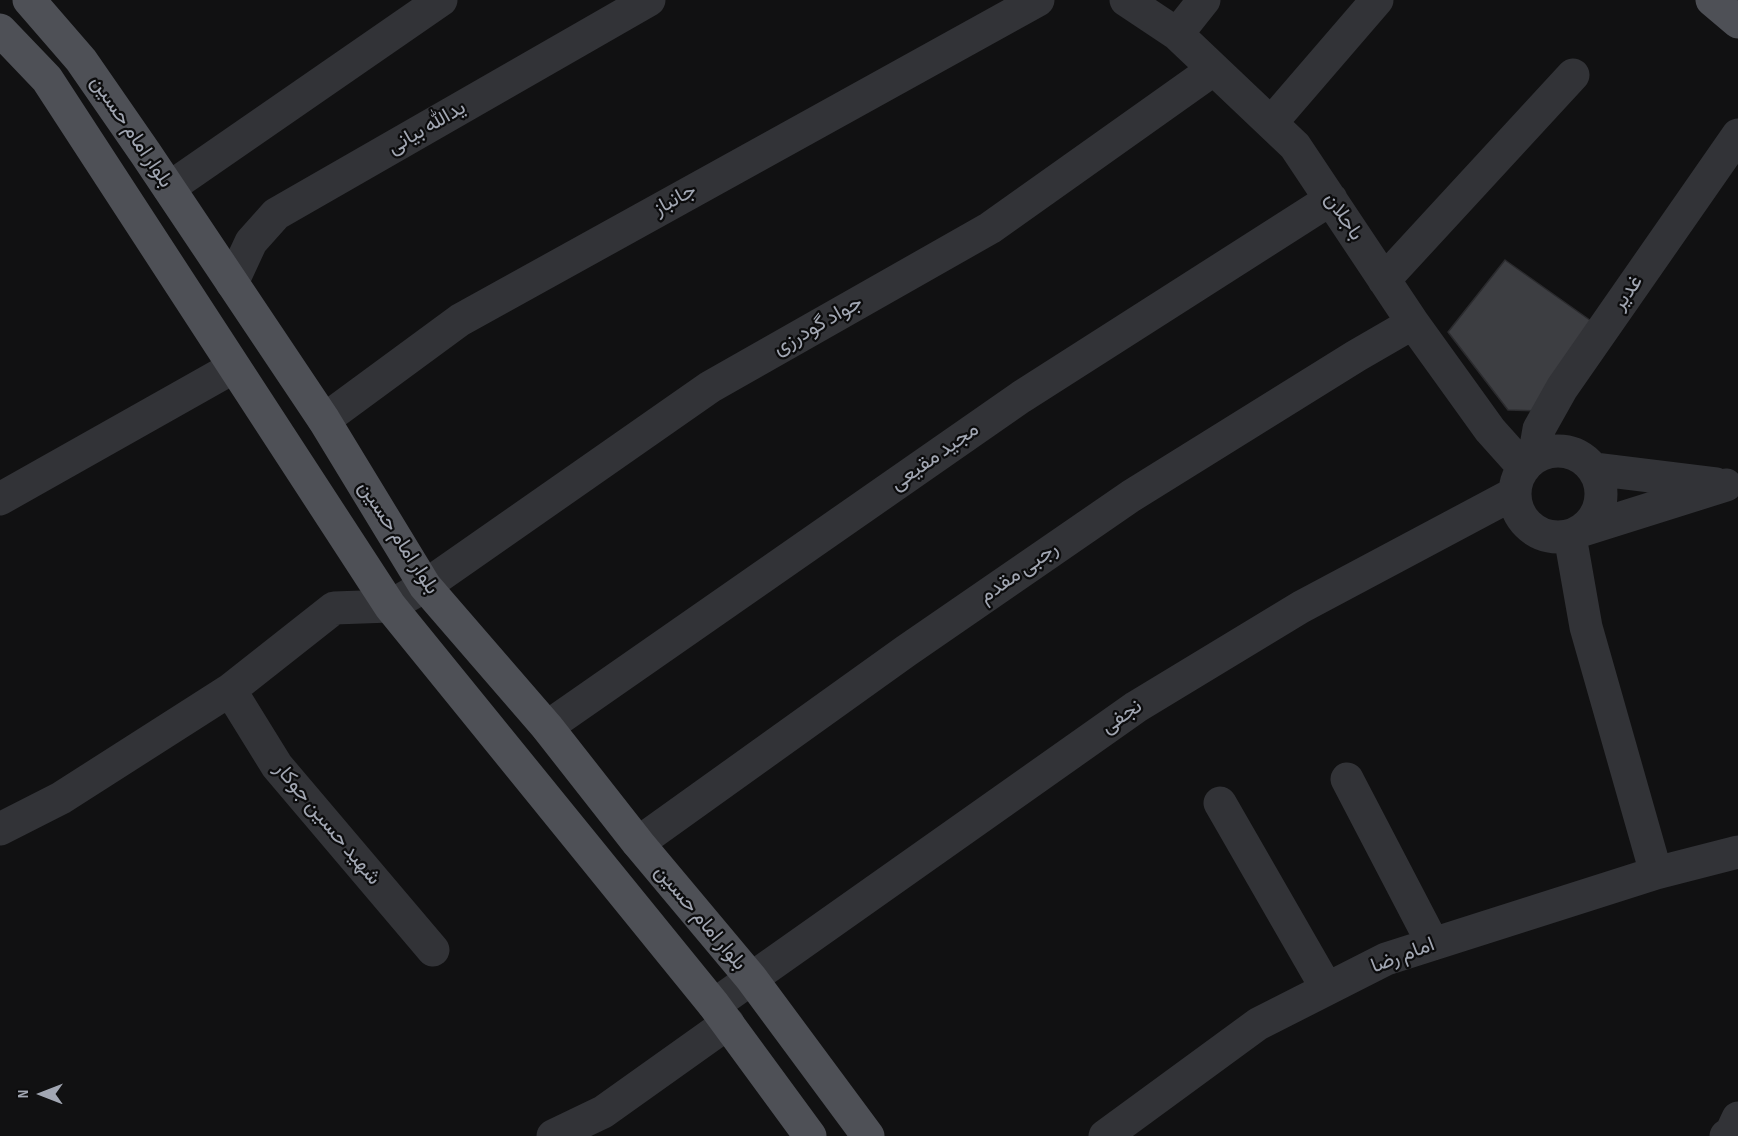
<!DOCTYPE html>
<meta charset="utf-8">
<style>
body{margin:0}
#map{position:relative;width:1738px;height:1136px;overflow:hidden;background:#111112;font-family:"Sofia Sans Condensed",sans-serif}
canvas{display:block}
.north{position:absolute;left:12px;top:1064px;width:60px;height:60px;-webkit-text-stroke:4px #0c0c0d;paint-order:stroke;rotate:270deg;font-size:16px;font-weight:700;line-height:24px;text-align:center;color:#a2a7b3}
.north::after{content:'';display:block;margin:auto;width:21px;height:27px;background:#a2a7b3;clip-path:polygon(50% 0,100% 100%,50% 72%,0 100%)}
</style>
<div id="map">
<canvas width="1738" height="1136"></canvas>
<div class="north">N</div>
</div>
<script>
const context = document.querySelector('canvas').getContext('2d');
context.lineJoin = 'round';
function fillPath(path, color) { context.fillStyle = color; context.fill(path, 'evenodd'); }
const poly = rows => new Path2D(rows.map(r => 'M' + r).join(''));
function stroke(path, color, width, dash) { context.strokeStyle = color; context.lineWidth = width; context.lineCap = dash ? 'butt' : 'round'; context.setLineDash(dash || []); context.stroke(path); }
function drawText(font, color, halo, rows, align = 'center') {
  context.font = font + ' "Sofia Sans Condensed",Vazirmatn,sans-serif'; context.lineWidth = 4.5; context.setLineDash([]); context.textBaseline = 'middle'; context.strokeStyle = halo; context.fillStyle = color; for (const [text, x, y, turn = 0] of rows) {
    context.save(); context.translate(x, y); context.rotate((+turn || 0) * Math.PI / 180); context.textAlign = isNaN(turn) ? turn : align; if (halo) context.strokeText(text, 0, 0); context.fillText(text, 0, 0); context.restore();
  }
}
const building = poly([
 [1505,260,1594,323,1541,411,1508,410,1448,332,1505,260]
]);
const minor = poly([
 [1126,0,1177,34,1295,146,1413,323,1490,430,1524,468],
 [1177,34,1204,0],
 [1271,123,1377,0],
 [169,188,441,0],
 [1384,280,1573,75],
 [232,283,251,242,276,214,649,0],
 [324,420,460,320,1038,0],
 '1515 494a43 43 0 1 1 86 0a43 43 0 1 1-86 0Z',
 [1534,458,1539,429,1562,388,1738,135],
 [1594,469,1716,484],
 [0,499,234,367],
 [1583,530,1726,485],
 [1570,536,1586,627,1656,873],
 [230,690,277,766,433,950],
 [547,727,1021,397,1331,199],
 [1347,779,1433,944],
 [1220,803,1327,989],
 [0,829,61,798,230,690,334,608,390,606,425,586,710,387,990,228,1214,69],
 [638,843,906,651,1131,496,1356,356,1413,323],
 [714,1005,1136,707,1301,607,1515,493],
 [553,1136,603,1112,728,1023],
 [1105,1136,1258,1024,1386,959,1656,873,1738,852],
 [1726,1136,1731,1133,1738,1118]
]);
const major = poly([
 [29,0,81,60,146,154,324,420,425,586,547,727,638,843,751,978,868,1136],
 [1712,0,1738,22],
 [0,30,47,79,390,606,714,1005,810,1136]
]);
const streetNames = [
 ["یدالله بیانی",427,128,-30],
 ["بلوار امام حسین",131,132,56],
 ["جانباز",675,200,-29],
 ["باجلان",1343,217,56],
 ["غدیر",1628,293,-55],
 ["جواد گودرزی",818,326,-30],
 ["مجید مقیعی",935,457,-35],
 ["بلوار امام حسین",398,538,57],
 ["رجبی مقدم",1019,573,-35],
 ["نجفی",1122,717,-34],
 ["شهید حسین جوکار",327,824,50],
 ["بلوار امام حسین",700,918,50],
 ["امام رضا",1403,956,-21]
];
fillPath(building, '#3d3e42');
stroke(building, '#2b2b2e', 1.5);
stroke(minor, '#323337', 33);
stroke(major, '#4e5056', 33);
drawText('21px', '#a2a7b3', '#0c0c0d', streetNames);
</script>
